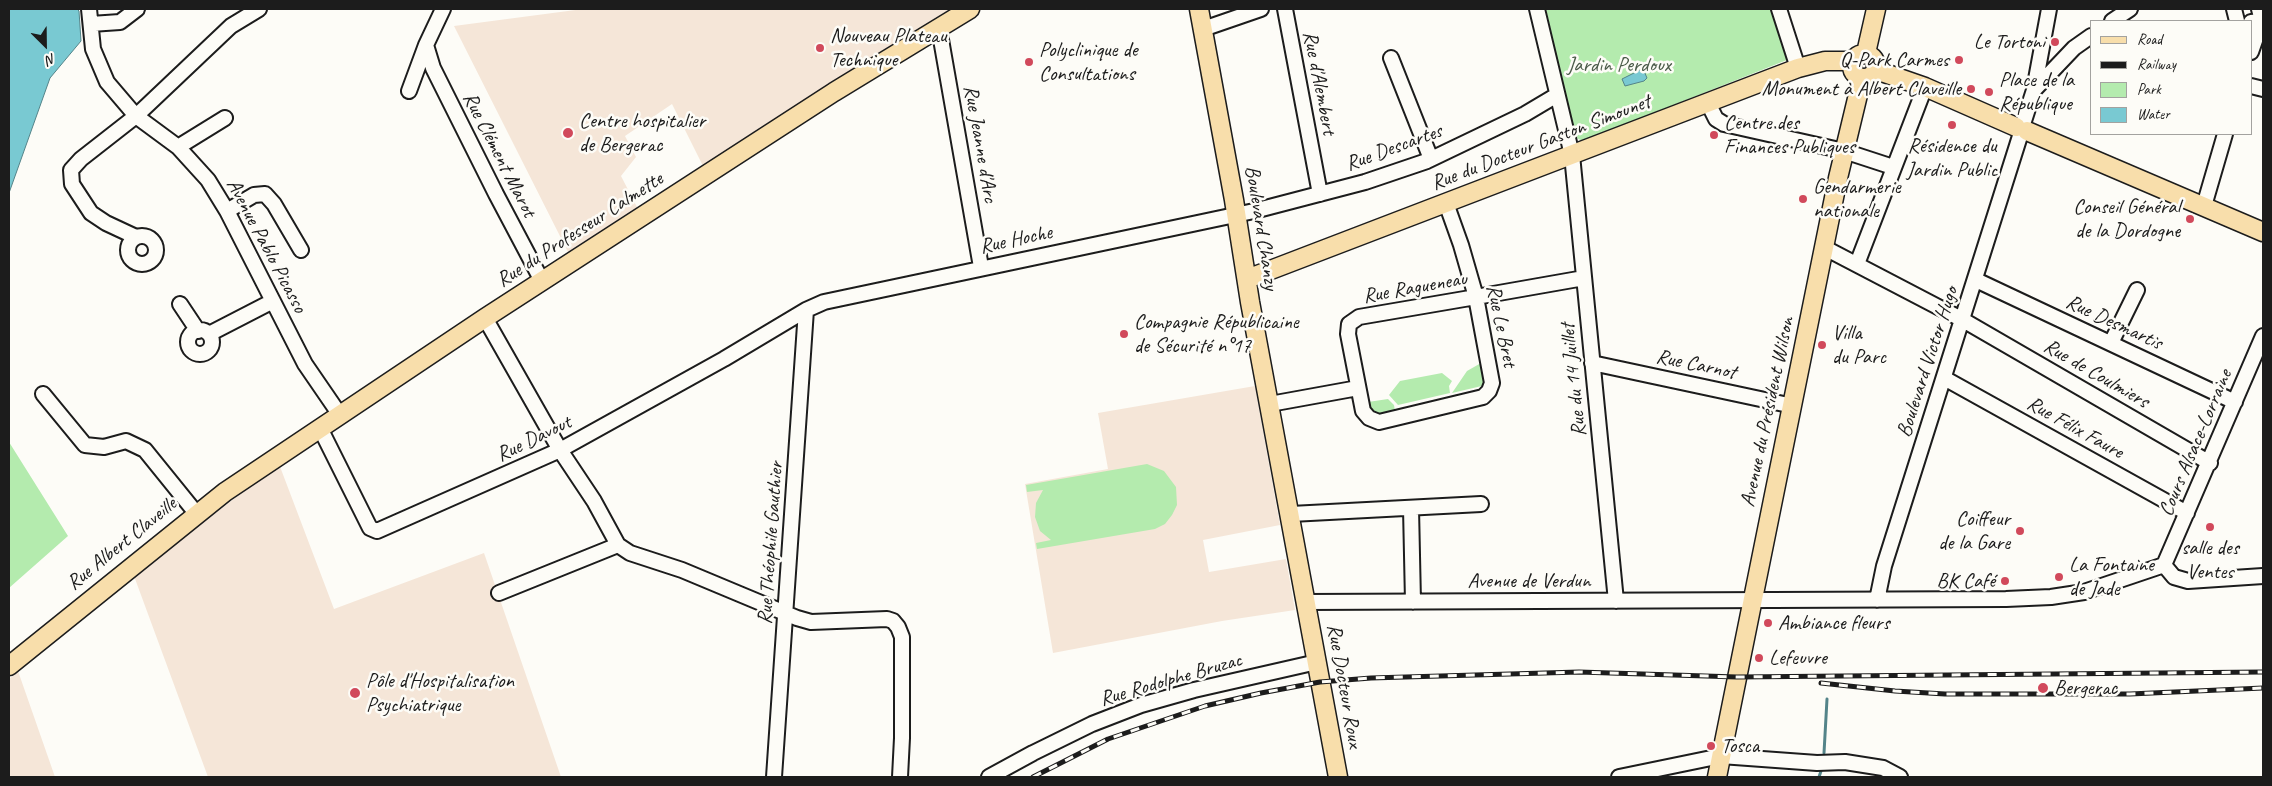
<!DOCTYPE html>
<meta charset="utf-8">
<style>
body{margin:0}
#map{position:relative;width:2272px;height:786px;overflow:hidden;background:#fdfcf7;font-family:Caveat,sans-serif}
canvas{display:block}
.frame{position:absolute;inset:0;border:10px solid #1c1c1c;pointer-events:none}
.legend{position:absolute;left:2090px;top:20px;width:162px;height:115px;box-sizing:border-box;background:#fdfcf7;border:1px solid #a3a29f;margin:0;padding:6px 9px;list-style:none;font-size:15px;color:#1c1c1c}
.legend li{display:flex;align-items:center;gap:10px;height:25px}
.legend b{width:25px;border:1px solid #a3a29f}
.north{position:absolute;left:20px;top:20px;width:50px;height:50px;-webkit-text-stroke:4px #fdfcf7;paint-order:stroke;rotate:157deg;font-size:14px;font-weight:700;line-height:20px;text-align:center;color:#1c1c1c}
.north::after{content:'';display:block;margin:auto;width:18px;height:22px;background:#1c1c1c;clip-path:polygon(50% 0,100% 100%,50% 72%,0 100%)}
</style>
<div id="map">
<canvas width="2272" height="786"></canvas>
<div class="frame"></div>
<ul class="legend">
<li><b style="height:6px;background:#f8deab"></b>Road</li>
<li><b style="height:6px;background:#1c1c1c"></b>Railway</li>
<li><b style="height:14px;background:#b4ebae"></b>Park</li>
<li><b style="height:14px;background:#79c9d2"></b>Water</li>
</ul>
<div class="north">N</div>
</div>
<script>
const context = document.querySelector('canvas').getContext('2d');
context.lineJoin = 'round';
function fillPath(path, color) { context.fillStyle = color; context.fill(path, 'evenodd'); }
const poly = rows => new Path2D(rows.map(r => 'M' + r).join(''));
function stroke(path, color, width, dash) { context.strokeStyle = color; context.lineWidth = width; context.lineCap = dash ? 'butt' : 'round'; context.setLineDash(dash || []); context.stroke(path); }
function drawText(font, color, halo, rows, align = 'center') {
  context.font = font + ' Caveat,sans-serif'; context.lineWidth = 5; context.setLineDash([]); context.textBaseline = 'middle'; context.strokeStyle = halo; context.fillStyle = color; for (const [text, x, y, turn = 0] of rows) {
    context.save(); context.translate(x, y); context.rotate((+turn || 0) * Math.PI / 180); context.textAlign = isNaN(turn) ? turn : align; if (halo) context.strokeText(text, 0, 0); context.fillText(text, 0, 0); context.restore();
  }
}
const built = poly([
 [583,9,955,9,909,35,704,168,672,104,625,136,636,157,621,176,639,211,569,254,454,26],
 [1255,386,1280,525,1203,540,1209,572,1286,559,1295,610,1222,621,1053,653,1025,484,1108,469,1098,413],
 [279,464,334,609,484,553,561,777,208,777,134,576],
 [18,671,55,777,9,777,9,679]
]);
const green = poly([
 [1546,9,1771,9,1787,60,1582,141,1575,137],
 [1481,363,1486,385,1452,393,1467,371],
 [1442,373,1452,381,1449,386,1450,393,1398,405,1389,395,1400,381],
 [1388,399,1394,405,1395,411,1382,414,1372,411,1368,402],
 [9,442,68,536,9,588],
 [1147,464,1164,471,1176,487,1177,505,1172,515,1165,524,1155,529,1037,549,1036,543,1051,540,1040,531,1035,517,1036,503,1043,490,1027,492,1026,485]
]);
const water = poly([
 [9,9,77,9,79,11,81,41,50,78,9,193,9,9],
 [1640,70,1641,72,1644,71,1647,78,1644,81,1625,86,1622,79,1640,70]
]);
const stream = poly([
 [1824,753,1827,699],
 [1819,777,1821,771]
]);
const minor = poly([
 [89,9,93,49,107,82,136,116,178,147,208,180,227,211,305,364,340,415],
 [1285,9,1320,194],
 [1537,9,1572,155,1616,601],
 [1779,9,1798,68],
 [2234,9,2237,21],
 [2112,21,2130,9],
 [2251,22,2262,21,2259,9],
 [91,24,120,22,137,9],
 [939,28,981,267],
 [1203,29,1261,9],
 [426,45,433,68,496,194,542,281],
 [2251,52,2262,21,2263,21],
 [1391,58,1431,159],
 [2251,86,2263,89],
 [2034,90,2074,48,2091,36],
 [409,91,426,45,443,9],
 [1708,103,1716,119,1724,124,1844,151,1893,167],
 [2023,124,2034,90,2049,9],
 [178,147,225,118],
 [1446,203,1461,245,1476,297,1492,383,1489,391,1483,397,1379,422,1369,418,1363,411,1348,334,1349,324,1359,317,1476,297,1584,278],
 [2204,206,2225,134],
 [227,211,254,195,265,194,274,204,301,250],
 '128 250a14 14 0 1 1 28 0a14 14 0 1 1-28 0Z',
 [136,237,106,223,91,213,72,184,71,170,81,159,136,116,231,26,259,9],
 [1825,248,1963,320,2210,463],
 [1857,264,1925,87],
 [1976,280,2235,402],
 [180,304,198,331],
 [485,318,560,450,594,501,618,545,630,553,682,570,797,618,811,622,887,619,893,621,898,627,902,637,902,738,900,777],
 '188 342a12 12 0 1 1 24 0a12 12 0 1 1-24 0Z',
 [209,334,273,301],
 [2111,343,2137,290],
 [1592,363,1793,406],
 [1944,378,2187,513],
 [43,394,85,445,104,447,126,441,145,450,196,513],
 [1270,404,1358,388],
 [320,428,370,528,377,531,560,450,724,359,806,310,824,302,1254,211,1365,182,1427,161,1525,114,1557,95],
 [1411,508,1413,602],
 [1291,514,1481,504],
 [2164,565,2263,336],
 [2164,565,2174,577,2188,581,2263,576],
 [499,593,618,545],
 [1877,600,1884,566,2020,136],
 [1306,602,2006,599,2051,597,2084,592,2164,565],
 [774,777,806,310],
 [989,777,1033,753,1092,724,1141,705,1194,690,1317,662],
 [1619,777,1721,756,1817,763,1845,762,1883,768,1900,777]
]);
const major = poly([
 [1199,9,1234,200,1250,302,1338,777],
 [1866,53,1876,9],
 '1852 66a12 12 0 1 1 24 0a12 12 0 1 1-24 0Z',
 [1876,70,1925,87,2016,127],
 [2027,131,2263,232],
 [1247,279,1798,68,1825,61,1853,61],
 [9,666,225,492,485,318,834,92,970,9],
 [1717,777,1838,178,1862,78]
]);
const rail = poly([
 [1821,683,1895,691,1945,694,2130,694,2263,688],
 [1033,777,1108,739,1205,706,1261,693,1320,682,1371,678,1579,672,1737,677,2263,672]
]);
const markers = [
 [2055,42,5,"#d1495b"],
 [820,48,5,"#d1495b"],
 [1959,60,5,"#d1495b"],
 [1029,62,5,"#d1495b"],
 [1971,89,5,"#d1495b"],
 [1989,92,5,"#d1495b"],
 [1952,125,5,"#d1495b"],
 [568,133,6,"#d1495b"],
 [1714,135,5,"#d1495b"],
 [1803,199,5,"#d1495b"],
 [2190,219,5,"#d1495b"],
 [1124,334,5,"#d1495b"],
 [1822,345,5,"#d1495b"],
 [2210,527,5,"#d1495b"],
 [2020,531,5,"#d1495b"],
 [2059,577,5,"#d1495b"],
 [2005,581,5,"#d1495b"],
 [1768,623,5,"#d1495b"],
 [1759,658,5,"#d1495b"],
 [2043,688,6,"#d1495b"],
 [355,693,6,"#d1495b"],
 [1711,746,5,"#d1495b"]
];
const poiNames = [
 ["Nouveau Plateau",830,36],
 ["Technique",830,60],
 ["Le Tortoni",2045,42,"right"],
 ["Polyclinique de",1039,50],
 ["Consultations",1039,74],
 ["Q-Park Carmes",1949,60,"right"],
 ["Place de la",1999,80],
 ["République",1999,104],
 ["Monument à Albert Claveille",1961,89,"right"],
 ["Centre hospitalier",579,121],
 ["de Bergerac",579,145],
 ["Centre des",1724,123],
 ["Finances Publiques",1724,147],
 ["Résidence du",1952,146,"center"],
 ["Jardin Public",1952,170,"center"],
 ["Gendarmerie",1813,187],
 ["nationale",1813,211],
 ["Conseil Général",2180,207,"right"],
 ["de la Dordogne",2180,231,"right"],
 ["Compagnie Républicaine",1134,322],
 ["de Sécurité n°17",1134,346],
 ["Villa",1832,333],
 ["du Parc",1832,357],
 ["Coiffeur",2010,519,"right"],
 ["de la Gare",2010,543,"right"],
 ["salle des",2210,548,"center"],
 ["Ventes",2210,572,"center"],
 ["La Fontaine",2069,565],
 ["de Jade",2069,589],
 ["BK Café",1995,581,"right"],
 ["Ambiance fleurs",1778,623],
 ["Lefeuvre",1769,658],
 ["Pôle d'Hospitalisation",366,681],
 ["Psychiatrique",366,705],
 ["Bergerac",2054,688],
 ["Tosca",1721,746]
];
const parkNames = [
 ["Jardin Perdoux",1619,65]
];
const streetNames = [
 ["Rue d'Alembert",1319,83,79],
 ["Rue du Docteur Gaston Simounet",1541,143,-21],
 ["Rue Jeanne d'Arc",980,144,80],
 ["Rue Descartes",1394,148,-20],
 ["Rue Clément Marot",499,155,63],
 ["Boulevard Chanzy",1261,228,81],
 ["Rue du Professeur Calmette",580,230,-33],
 ["Rue Hoche",1016,240,-12],
 ["Avenue Pablo Picasso",266,246,62],
 ["Rue Ragueneau",1415,288,-10],
 ["Rue Desmartis",2114,323,25],
 ["Rue Le Bret",1501,326,78],
 ["Boulevard Victor Hugo",1928,362,-72],
 ["Rue Carnot",1696,365,12],
 ["Rue de Coulmiers",2096,374,30],
 ["Rue du 14 Juillet",1574,380,-96],
 ["Avenue du Président Wilson",1768,412,-78],
 ["Rue Félix Faure",2075,428,29],
 ["Rue Davout",534,439,-26],
 ["Cours Alsace-Lorraine",2196,443,-67],
 ["Rue Théophile Gauthier",771,543,-86],
 ["Rue Albert Claveille",122,544,-39],
 ["Avenue de Verdun",1529,581],
 ["Rue Rodolphe Bruzac",1171,680,-16],
 ["Rue Docteur Roux",1344,686,80]
];
fillPath(built, '#f5e6d8');
fillPath(green, '#b4ebae');
fillPath(water, '#79c9d2');
stroke(water, '#548489', 1);
stroke(stream, '#548489', 3);
stroke(minor, '#1c1c1c', 18);
stroke(major, '#1c1c1c', 21);
stroke(minor, '#fdfcf7', 14);
stroke(major, '#f8deab', 18);
stroke(rail, '#1c1c1c', 5);
stroke(rail, '#fdfcf7', 3, [9]);
for (const [x, y, r, color] of markers) { const dot = new Path2D(); dot.arc(x, y, r, 0, 2 * Math.PI); context.fillStyle = color; context.fill(dot); stroke(dot, '#fdfcf7', 2); }
drawText('21px', '#1c1c1c', '#fdfcf7', poiNames, 'left');
drawText('21px', '#4a5a48', '#fdfcf7', parkNames);
drawText('21px', '#1c1c1c', '#fdfcf7', streetNames);
</script>
